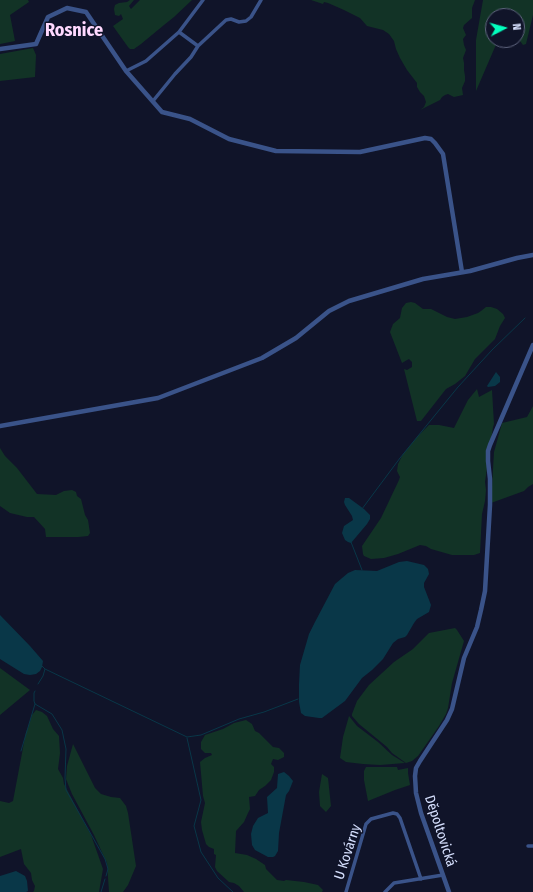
<!DOCTYPE html>
<meta charset="utf-8">
<style>
body{margin:0}
#map{position:relative;width:533px;height:892px;overflow:hidden;background:#101429;font-family:"Fira Sans Condensed",sans-serif}
canvas{display:block}
.north{position:absolute;left:485px;top:8px;width:40px;height:40px;box-sizing:border-box;background:#101429;border:1px solid #60667f;border-radius:50%;rotate:84deg;font-size:11px;font-weight:700;line-height:16px;text-align:center;color:#d7e1ff}
.north::after{content:'';display:block;margin:auto;width:14px;height:18px;background:#03ffbe;clip-path:polygon(50% 0,100% 100%,50% 72%,0 100%)}
</style>
<div id="map">
<canvas width="533" height="892"></canvas>
<div class="north">N</div>
</div>
<script>
const context = document.querySelector('canvas').getContext('2d');
context.lineJoin = 'round';
function fillPath(path, color) { context.fillStyle = color; context.fill(path, 'evenodd'); }
const poly = rows => new Path2D(rows.map(r => 'M' + r).join(''));
function stroke(path, color, width, dash) { context.strokeStyle = color; context.lineWidth = width; context.lineCap = dash ? 'butt' : 'round'; context.setLineDash(dash || []); context.stroke(path); }
function drawText(font, color, halo, rows, align = 'center') {
  context.font = font + ' "Fira Sans Condensed",sans-serif'; context.lineWidth = 3; context.setLineDash([]); context.textBaseline = 'middle'; context.strokeStyle = halo; context.fillStyle = color; for (const [text, x, y, turn = 0] of rows) {
    context.save(); context.translate(x, y); context.rotate((+turn || 0) * Math.PI / 180); context.textAlign = isNaN(turn) ? turn : align; if (halo) context.strokeText(text, 0, 0); context.fillText(text, 0, 0); context.restore();
  }
}
const green = poly([
 [0,0,28,0,29,2,10,15,15,41,0,44],
 [130,0,134,0,129,6,131,9,140,0,192,0,174,17,164,25,141,44,134,49,130,49,128,47,113,26,123,19,121,14,119,16,115,15,114,9,115,5,119,3,127,2],
 [311,0,475,0,472,8,472,18,464,25,463,28,466,35,463,39,464,45,466,50,463,58,464,63,464,70,465,76,465,81,462,88,463,95,454,97,448,94,445,95,442,97,440,100,420,110,424,107,426,102,424,96,420,92,417,87,417,83,407,70,400,58,396,49,394,41,389,34,383,30,367,26,360,18,344,10,328,3,324,2,323,4],
 [483,0,533,0,533,15,526,44,523,45,517,37,517,16,493,16,493,40,498,40,476,91,476,40],
 [33,48,36,55,35,77,0,81,0,54],
 [411,302,415,303,423,309,431,309,447,317,455,319,467,317,478,313,481,311,486,307,491,307,497,309,503,314,505,318,500,326,495,339,475,359,465,376,455,384,446,389,421,421,417,421,404,369,407,370,412,367,412,362,409,359,407,360,402,363,390,332,393,324,400,318,402,308,406,303],
 [477,389,479,397,492,390,494,424,493,427,485,482,486,490,485,501,482,514,480,553,474,555,452,555,431,549,426,546,420,545,398,554,384,558,371,559,364,556,363,554,362,546,381,518,399,480,400,477,397,471,398,464,403,454,417,437,429,425,439,425,454,428,468,400],
 [533,406,533,484,528,487,524,491,491,503,494,452,502,423,527,417],
 [0,448,5,456,17,468,37,494,56,495,64,491,72,490,76,492,77,496,81,499,85,515,88,520,90,533,88,536,78,537,46,537,45,529,34,517,27,517,10,513,0,506],
 [455,628,457,630,464,641,452,683,448,708,446,714,439,726,418,756,412,761,406,763,392,753,387,747,359,724,352,716,352,714,357,701,369,685,394,662,413,649,429,633],
 [0,668,30,690,0,715],
 [36,710,42,712,47,716,53,729,59,736,60,753,58,769,63,778,64,784,91,835,103,869,99,892,33,892,34,891,35,886,32,880,31,873,24,864,21,849,0,857,0,801,9,803,13,801,26,732,28,728,32,715],
 [349,716,357,726,378,742,392,755,405,763,380,765,363,764,346,762,340,758,343,737],
 [246,720,252,724,255,731,259,733,273,747,279,748,284,753,284,757,278,760,273,759,271,764,274,767,274,772,271,780,265,786,259,790,255,796,249,797,250,809,248,813,244,822,236,831,235,853,247,855,256,859,265,865,266,869,277,880,284,881,286,880,304,882,318,885,323,890,322,892,244,892,239,886,234,883,229,882,217,871,215,867,216,855,214,854,214,849,209,847,206,844,202,830,201,822,205,803,203,796,200,762,205,758,212,755,211,753,205,753,201,749,201,742,205,735,223,729,234,723],
 [73,744,95,788,101,794,111,797,120,798,126,806,128,813,136,866,128,885,123,892,109,892,107,863,94,835,72,794,66,779,67,766],
 [366,767,397,767,398,770,408,768,408,773,410,785,395,790,368,801,364,780,364,771],
 [322,774,328,778,331,806,326,812,320,806,319,792]
]);
const water = poly([
 [496,372,500,377,500,382,495,386,488,387,487,386],
 [345,498,349,498,364,509,370,515,370,519,367,524,351,543,348,542,345,540,342,533,344,526,353,520,352,516,345,505,344,502],
 [407,561,424,565,428,569,429,574,424,583,424,587,431,605,429,612,417,619,414,623,407,635,405,637,398,639,393,643,383,659,372,670,362,678,345,701,322,718,319,718,305,716,301,713,299,702,299,684,300,665,309,634,315,622,335,584,348,573,355,570,377,571,399,562],
 [0,615,30,646,43,661,42,667,40,671,36,674,30,675,24,674,0,659],
 [284,772,289,776,293,781,289,791,286,795,279,833,278,851,275,856,273,857,268,857,255,850,252,845,251,834,253,826,258,818,268,813,267,797,277,788,278,774],
 [16,871,25,876,27,881,28,891,26,892,0,892,0,876]
]);
const stream = poly([
 [362,509,400,458,458,387,492,350,525,318],
 [351,542,362,570],
 [45,669,187,737,201,735,239,719,264,712,298,699],
 [38,684,43,676,45,669,42,666],
 [35,691,34,693,34,701,35,704,52,714,62,730,66,749,65,778,66,790,105,859,108,869,106,876],
 [187,738,201,800,194,826,201,852,218,878,233,892],
 [21,751,35,704],
 [101,892,105,879]
]);
const minor = poly([
 [179,32,198,46,226,20,231,19,239,22,246,21,251,17,261,0],
 [126,71,146,61,179,32,203,0],
 [153,101,175,74,191,57,198,46],
 [528,846,533,846],
 [346,892,366,824,371,819,393,813,397,814,400,818,421,879],
 [385,892,394,883,443,875]
]);
const tertiary = poly([
 [0,49,36,44,48,17,67,8,86,12,126,71,162,112,190,119,229,139,276,151,360,152,425,138,431,139,435,143,443,154,462,272],
 [0,426,158,398,262,358,296,338,329,311,349,301,423,279,470,271,517,258,533,255],
 [449,892,421,813,416,793,415,776,416,768,420,761,447,720,452,709,464,658,477,627,481,610,485,591,490,505,490,479,488,461,488,451,490,445,533,345]
]);
const streetNames = [
 ["Děpoltovická",440,831,72],
 ["U Kovárny",348,852,-72]
];
const districtNames = [
 ["Rosnice",74,31]
];
fillPath(green, '#123326');
fillPath(water, '#093748');
stroke(stream, '#093748', 1);
stroke(minor, '#3a5389', 3.5);
stroke(tertiary, '#3a5389', 4.5);
drawText('14px', '#d7e1ff', '#101429', streetNames);
drawText('bold 18px', '#ffd9ff', '#101429', districtNames);
</script>
